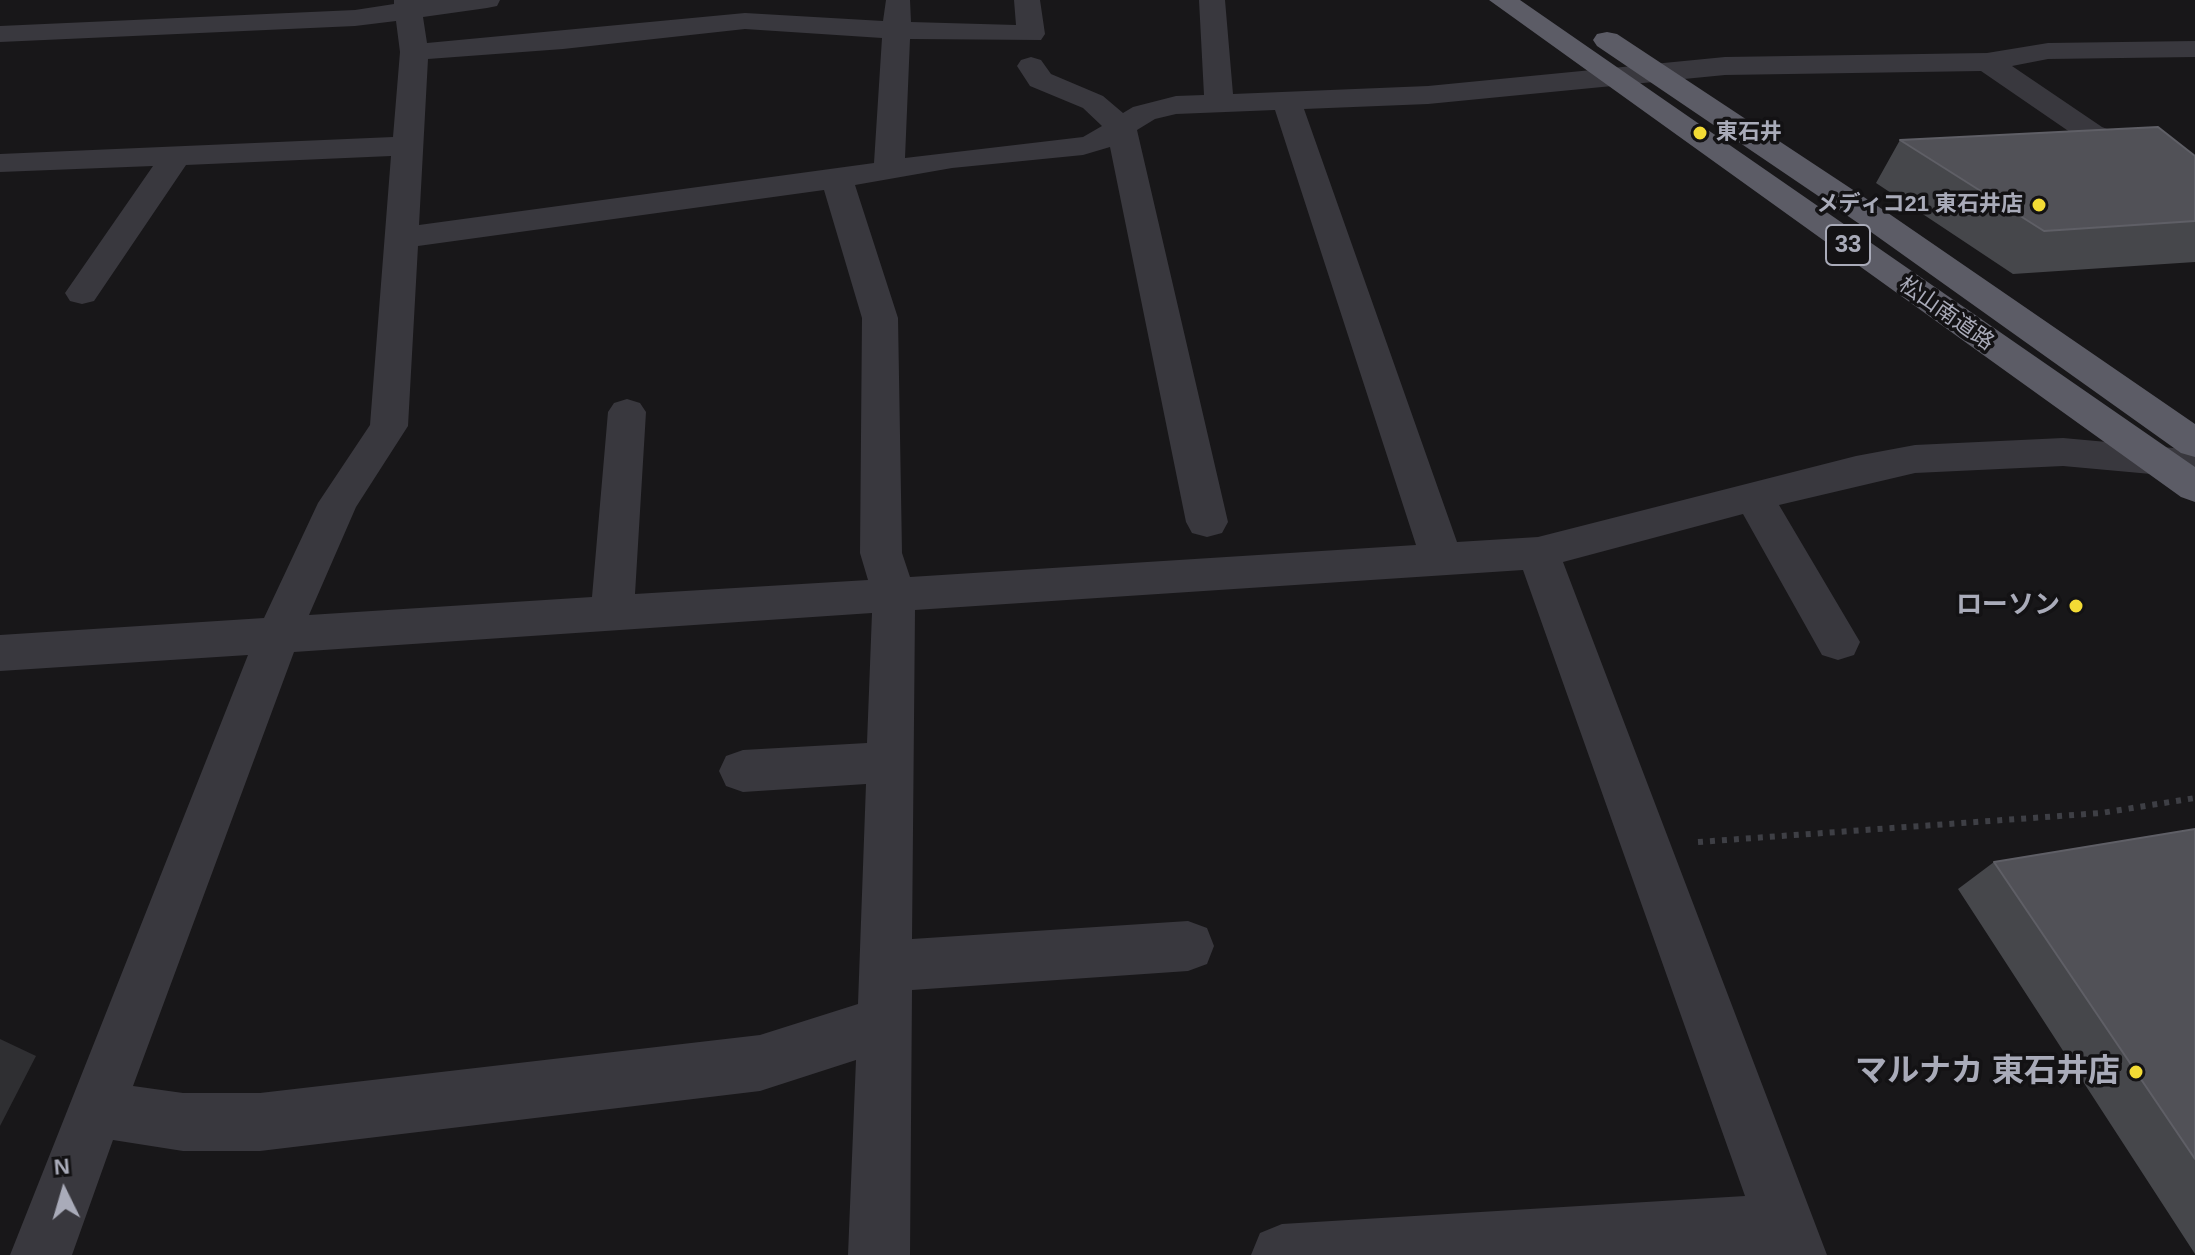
<!DOCTYPE html>
<meta charset="utf-8">
<style>
body{margin:0}
#map{position:relative;width:2195px;height:1255px;overflow:hidden;background:#181719;font-family:Helvetica,sans-serif}
canvas{display:block}
.north{position:absolute;left:24px;top:1151px;width:80px;height:80px;-webkit-text-stroke:6px #131214;paint-order:stroke;rotate:355deg;font-size:22px;font-weight:700;line-height:32px;text-align:center;color:#a9abb9}
.north::after{content:'';display:block;margin:auto;width:28px;height:36px;background:#a9abb9;clip-path:polygon(50% 0,100% 100%,50% 72%,0 100%)}
</style>
<div id="map">
<canvas width="2195" height="1255"></canvas>
<div class="north">N</div>
</div>
<script>
const context = document.querySelector('canvas').getContext('2d');
context.lineJoin = 'round';
const poly = rows => new Path2D(rows.map(r => 'M' + r).join(''));
function stroke(path, color, width, dash) { context.strokeStyle = color; context.lineWidth = width; context.lineCap = dash ? 'butt' : 'round'; context.setLineDash(dash || []); context.stroke(path); }
function fillPath(path, color) { context.fillStyle = color; context.fill(path, 'evenodd'); }
function drawText(font, color, halo, rows, align = 'center') {
  context.font = font + ' Helvetica,"Noto Sans JP",sans-serif'; context.lineWidth = 7; context.setLineDash([]); context.textBaseline = 'middle'; context.strokeStyle = halo; context.fillStyle = color; for (const [text, x, y, turn = 0] of rows) {
    context.save(); context.translate(x, y); context.rotate((+turn || 0) * Math.PI / 180); context.textAlign = isNaN(turn) ? turn : align; if (halo) context.strokeText(text, 0, 0); context.fillText(text, 0, 0); context.restore();
  }
}
const path = poly([
 [1698,842,2101,813,2195,798]
]);
const minor = poly([
 [394,0,500,0,497,6,487,8,423,17,427,43,745,13,883,21,886,0,910,0,911,22,1016,25,1014,0,1040,0,1045,34,1041,40,910,39,905,158,1083,137,1102,126,1083,108,1030,86,1017,66,1021,60,1031,57,1041,60,1051,74,1103,96,1123,113,1133,107,1176,96,1204,95,1199,0,1225,0,1233,94,1428,86,1725,57,1987,53,2048,43,2195,41,2195,57,2048,59,2012,66,2102,127,2145,144,2195,158,2195,177,2123,158,2080,139,1981,71,1725,75,1428,104,1304,109,1457,542,1538,537,1856,456,1915,445,2063,438,2195,450,2195,478,2063,466,1915,473,1779,505,1860,642,1854,655,1838,660,1822,655,1743,514,1563,562,1827,1255,1251,1255,1260,1233,1282,1224,1745,1196,1523,570,915,610,912,939,1188,921,1207,928,1214,946,1207,964,1188,971,912,990,910,1255,848,1255,856,1060,760,1091,260,1151,183,1151,113,1140,72,1255,10,1255,248,655,0,671,0,635,264,618,318,503,370,425,391,156,186,165,94,301,82,304,70,301,65,293,153,166,0,172,0,154,393,137,400,52,396,21,355,26,0,42,0,26,355,10,394,4,394,0],
 [745,29,882,38,874,163,419,225,428,59,563,49,745,29],
 [1275,110,1416,545,910,577,902,553,898,318,855,185,952,168,1083,155,1110,147,1186,522,1192,533,1207,537,1222,533,1228,522,1137,130,1155,119,1176,114,1275,110],
 [824,190,862,318,860,553,868,580,635,594,646,412,640,403,627,399,614,403,608,412,592,597,309,615,356,507,408,426,418,246,824,190],
 [872,613,867,743,743,750,726,756,719,771,726,786,743,792,866,784,858,1004,760,1035,260,1093,183,1093,133,1086,294,652,872,613]
]);
const trunk = poly([
 [1489,0,1520,0,2195,467,2195,502,2181,497,1489,0],
 [1607,32,1617,34,1888,213,2195,424,2195,457,2181,453,1864,227,1597,46,1593,40,1597,34,1607,32]
]);
const wall = poly([
 [1900,140,2195,156,2195,262,2013,274,1876,183],
 [2195,829,2195,1254,1958,889,1994,862]
]);
const shadedWall = poly([
 [0,1039,36,1056,0,1126]
]);
const building = poly([
 [2158,127,2195,156,2195,221,2044,231,1900,140,2158,127],
 [2195,829,2195,1159,1994,862,2195,829]
]);
const markers = [
 [1700,133,8,"#f3db35"],
 [2039,205,8,"#f3db35"],
 [2076,606,8,"#f3db35"],
 [2136,1072,8,"#f3db35"]
];
const farPoinames = [
 ["東石井",1716,133],
 ["メディコ21 東石井店",2023,205,"right"]
];
const farStreetnames = [
 ["松山南道路",1946,314,35]
];
const shields = [
 [1848,245,44]
];
const shieldNames = [
 ["33",1848,245]
];
const poiNames = [
 ["ローソン",2060,606]
];
const nearPoinames = [
 ["マルナカ 東石井店",2120,1072]
];
stroke(path, '#3e3f45', 6, [5, 7]);
fillPath(minor, '#39383e');
fillPath(trunk, '#5c5c66');
fillPath(wall, '#46474b');
fillPath(shadedWall, '#2f2f32');
fillPath(building, '#515157');
stroke(building, '#5f5f66', 2);
for (const [x, y, r, color] of markers) { const dot = new Path2D(); dot.arc(x, y, r, 0, 2 * Math.PI); context.fillStyle = color; context.fill(dot); stroke(dot, '#131214', 3); }
drawText('bold 22px', '#a9abb9', '#131214', farPoinames, 'left');
drawText('22px', '#a9abb9', '#131214', farStreetnames);
for (const [x, y, w] of shields) { const box = new Path2D(); box.roundRect(x - w / 2, y - 20, w, 40, 6); context.fillStyle = '#131214'; context.fill(box); stroke(box, '#a9abb9', 2); }
drawText('bold 24px', '#a9abb9', null, shieldNames);
drawText('bold 26px', '#a9abb9', '#131214', poiNames, 'right');
drawText('bold 32px', '#a9abb9', '#131214', nearPoinames, 'right');
</script>
